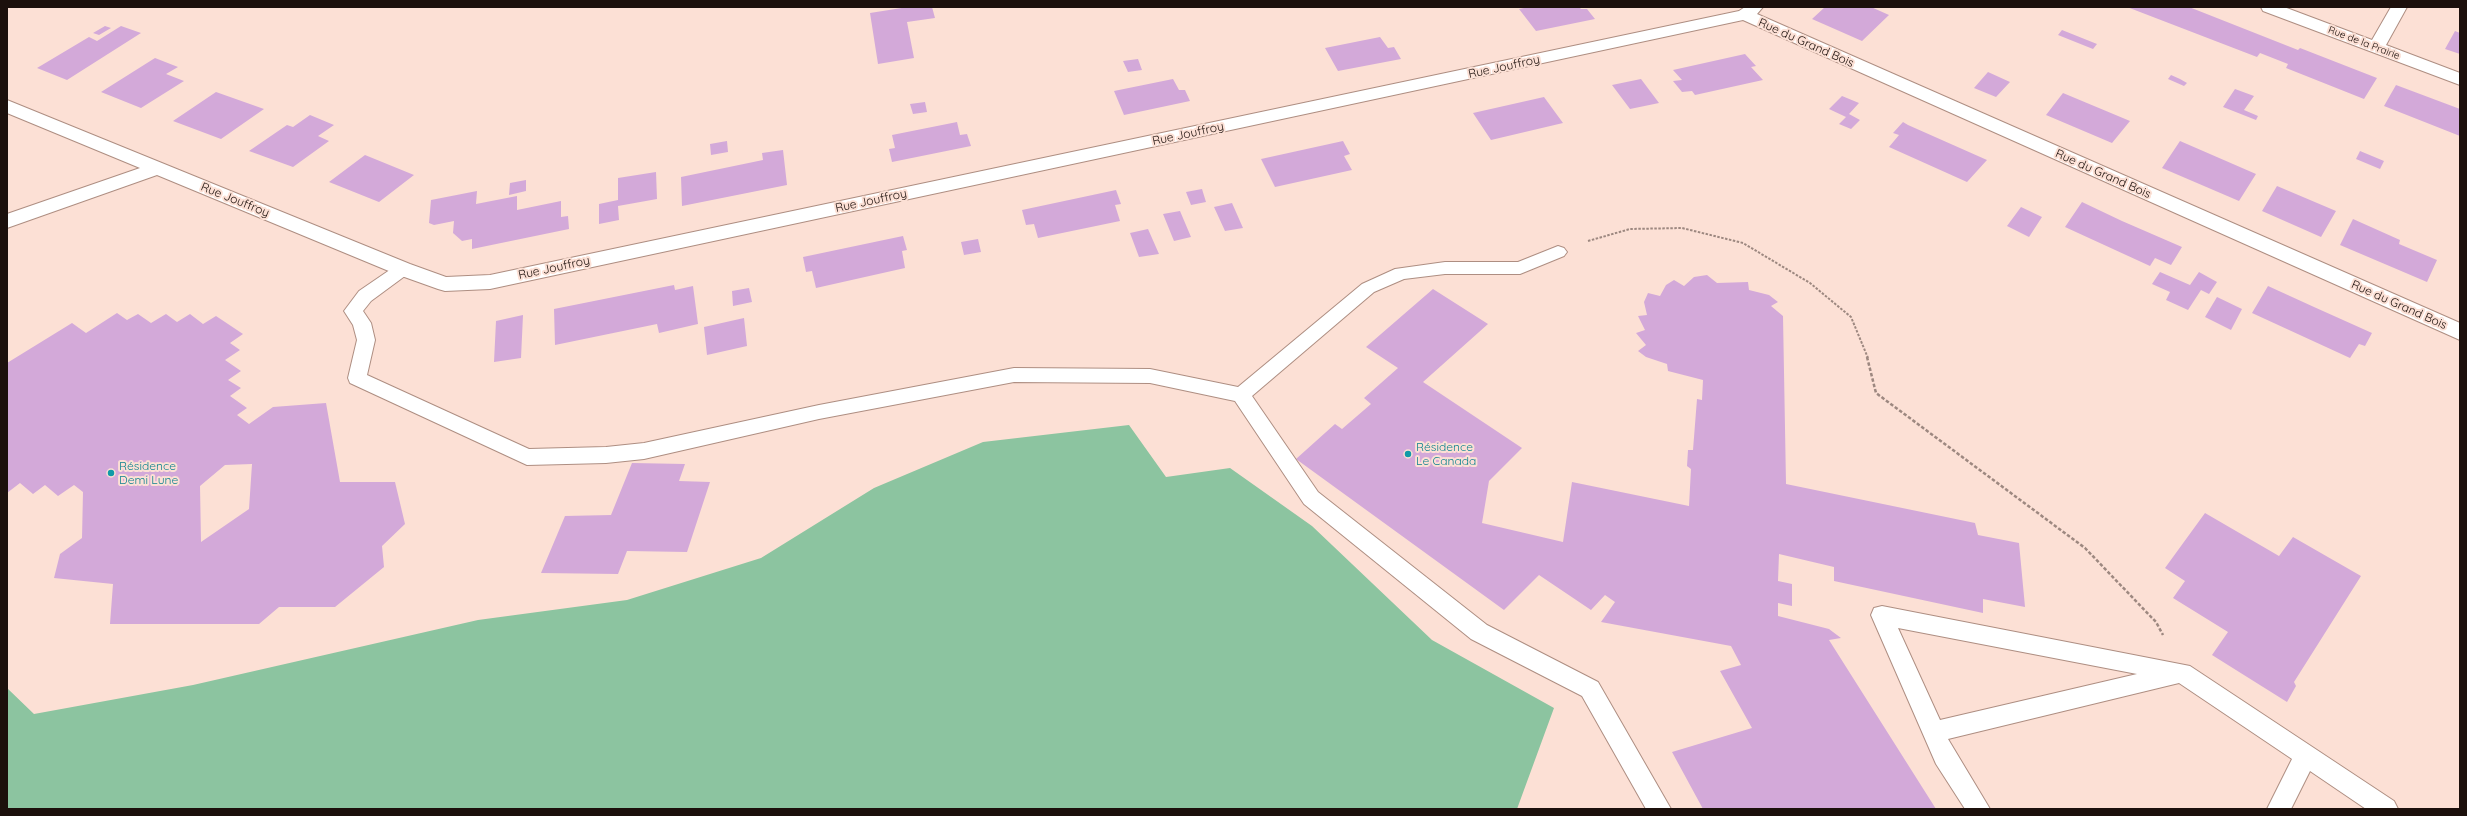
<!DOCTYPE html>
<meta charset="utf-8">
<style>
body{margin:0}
#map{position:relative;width:2467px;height:816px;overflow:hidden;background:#fce0d5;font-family:Quicksand,sans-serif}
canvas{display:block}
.frame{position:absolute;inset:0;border:8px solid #1c100c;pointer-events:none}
</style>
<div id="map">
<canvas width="2467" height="816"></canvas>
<div class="frame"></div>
</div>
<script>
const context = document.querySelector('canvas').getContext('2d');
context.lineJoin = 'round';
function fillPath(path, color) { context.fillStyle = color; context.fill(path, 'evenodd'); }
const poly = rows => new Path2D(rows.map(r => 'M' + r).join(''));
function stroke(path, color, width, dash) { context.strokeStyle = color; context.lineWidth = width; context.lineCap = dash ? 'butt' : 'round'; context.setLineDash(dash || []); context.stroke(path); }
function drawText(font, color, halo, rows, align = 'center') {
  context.font = font + ' Quicksand,sans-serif'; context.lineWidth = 4; context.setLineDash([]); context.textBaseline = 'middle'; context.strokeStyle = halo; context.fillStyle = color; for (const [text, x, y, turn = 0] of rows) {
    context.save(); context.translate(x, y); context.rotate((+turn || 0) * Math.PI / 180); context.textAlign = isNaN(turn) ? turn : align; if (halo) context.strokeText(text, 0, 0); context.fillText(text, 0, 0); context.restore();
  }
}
const green = poly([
 [1129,425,1166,477,1230,468,1312,526,1432,640,1554,708,1517,809,7,809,7,688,34,714,193,685,478,620,627,600,761,558,874,488,983,442]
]);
const building = poly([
 [908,7,932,7,935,18,907,22,914,58,878,64,870,13],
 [1529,7,1579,7,1581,9,1587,9,1595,19,1536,31,1519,9],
 [1825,7,1871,7,1889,15,1862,41,1812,19],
 [2127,7,2189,7,2298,50,2300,48,2377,78,2364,99,2286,68,2288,64,2260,53,2257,57],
 [105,26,111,28,99,35,93,33],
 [121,26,141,33,67,80,37,68,89,37,97,41],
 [2062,30,2097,44,2093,49,2058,35],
 [2455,31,2460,33,2460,54,2445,49],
 [1380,37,1388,48,1394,47,1401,59,1338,71,1325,48],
 [1745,54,1756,66,1751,67,1763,80,1695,95,1692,91,1682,92,1673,81,1682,80,1673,70],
 [155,58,178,67,166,74,184,81,141,108,101,92],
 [1138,59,1142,70,1128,72,1123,61],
 [1988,72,2010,82,1996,97,1974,88],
 [2171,75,2180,79,2187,83,2184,86,2168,79],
 [1173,79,1179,90,1185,90,1190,101,1124,115,1114,91],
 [1641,79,1659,103,1630,109,1612,85],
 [2396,85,2460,109,2460,136,2384,106],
 [2235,89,2254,96,2244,110,2258,116,2256,120,2223,107],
 [216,92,264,109,221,139,173,121],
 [2063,93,2130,121,2112,143,2046,115],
 [1842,96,1859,103,1849,114,1860,120,1851,129,1839,124,1846,117,1829,109],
 [1544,97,1563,123,1491,140,1473,113],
 [925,102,927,112,913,114,910,104],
 [310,115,334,125,318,136,329,141,293,167,249,151,287,125,293,127],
 [957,122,960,135,967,134,971,146,892,162,889,149,895,148,892,135],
 [1903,122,1908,125,1987,160,1967,182,1889,147,1899,135,1893,133],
 [727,141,728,152,711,155,710,144],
 [1343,141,1350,154,1344,156,1352,170,1275,187,1261,159],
 [2180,141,2256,174,2239,201,2162,168],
 [783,150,787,185,682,206,681,177,763,160,762,153],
 [2360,151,2384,161,2380,169,2356,159],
 [365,155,414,175,379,202,329,182],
 [656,172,657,199,618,206,619,220,599,224,599,204,618,200,618,178],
 [526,180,526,191,509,195,510,183],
 [2277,186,2336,211,2321,237,2262,211],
 [1202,189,1206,202,1191,205,1186,192],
 [1116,190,1121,204,1115,205,1120,221,1038,238,1034,224,1026,225,1022,210],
 [477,191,476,204,517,196,517,210,561,201,561,217,568,216,569,229,472,249,472,239,462,241,453,233,454,221,434,225,429,223,431,200],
 [2082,202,2122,221,2182,247,2171,265,2155,258,2150,266,2065,227],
 [1232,203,1243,228,1225,231,1214,207],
 [2021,207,2042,217,2029,237,2007,226],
 [1180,211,1191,237,1174,241,1163,214],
 [2353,219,2400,240,2399,244,2437,260,2427,282,2340,245],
 [1148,229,1159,254,1139,257,1130,233],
 [903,236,907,250,902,251,905,268,816,288,812,271,806,272,803,257],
 [978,239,981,252,964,255,961,242],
 [2160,272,2190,285,2199,272,2217,282,2209,294,2201,290,2188,310,2166,300,2170,292,2152,284],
 [1707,275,1717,283,1748,282,1749,290,1769,295,1778,302,1771,306,1783,316,1786,484,1975,523,1978,535,2019,543,2025,607,1983,599,1983,613,1834,581,1834,567,1779,554,1778,581,1792,584,1792,606,1778,603,1778,616,1829,629,1841,638,1829,640,1936,809,1703,809,1672,752,1752,728,1720,671,1741,665,1731,646,1601,622,1615,602,1605,595,1591,610,1539,575,1504,610,1296,459,1335,424,1342,429,1371,404,1364,398,1398,368,1366,347,1433,289,1488,324,1423,382,1522,448,1489,481,1482,523,1563,542,1572,482,1689,506,1691,469,1687,466,1688,450,1693,450,1697,399,1702,400,1703,380,1668,371,1667,364,1646,357,1638,351,1646,345,1636,333,1645,330,1638,316,1647,315,1644,302,1648,293,1660,296,1666,285,1674,280,1684,286,1694,277],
 [674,285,675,290,693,286,698,324,659,333,657,324,555,345,554,309],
 [2268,286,2314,307,2372,333,2365,346,2359,344,2350,358,2252,313],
 [749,288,752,302,733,306,732,291],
 [2217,297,2242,309,2231,330,2205,317],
 [117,313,127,320,138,314,151,323,166,314,177,322,190,314,203,324,216,316,243,334,230,343,240,350,225,360,241,371,228,380,241,388,230,396,247,408,237,415,249,424,273,407,326,403,340,482,395,482,405,524,382,546,384,567,335,607,279,607,259,624,110,624,113,584,54,578,60,554,82,538,83,492,74,485,58,496,45,485,33,494,20,483,7,493,7,363,72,323,86,333],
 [252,464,249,509,201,542,200,486,225,465],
 [523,315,521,358,494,362,496,321],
 [744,318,747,346,707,355,704,327],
 [632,463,685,464,679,481,710,482,687,552,627,551,618,574,541,573,565,516,611,515],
 [2205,513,2279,556,2293,537,2361,576,2294,682,2296,686,2287,702,2212,655,2228,632,2173,598,2185,581,2165,568]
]);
const pathFar1 = poly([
 [1588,241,1630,229,1682,228,1743,243,1810,283,1851,317,1868,358]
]);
const path = poly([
 [1867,357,1876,393,2085,548,2156,622,2163,635]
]);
const lane = poly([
 [1558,246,1564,248,1567,252,1564,256,1520,274,1445,274,1404,279,1374,292,1252,396,1318,492,1487,625,1598,682,1671,809,1646,809,1582,696,1471,639,1304,504,1235,401,1150,383,1014,382,819,419,644,459,606,463,527,465,350,383,348,378,357,340,353,325,344,311,359,291,397,265,403,263,409,265,412,269,409,273,371,301,363,311,371,323,375,340,367,375,529,449,606,447,644,443,819,405,1014,368,1150,369,1238,387,1362,284,1395,269,1445,262,1518,262,1558,246],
 [1882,606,2190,666,2394,801,2398,809,2366,809,2310,771,2291,809,2267,809,2292,759,2179,683,1948,739,1990,809,1965,809,1936,764,1871,615,1874,608,1882,606],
 [1898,628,2137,674,1940,720,1898,628]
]);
const street = poly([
 [1745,7,1763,7,1757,14,2460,323,2460,340,1743,20,490,289,445,291,438,289,396,274,157,175,7,228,7,214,140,168,7,113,7,100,410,264,446,277,490,275,1739,11,1745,7],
 [2261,7,2284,7,2372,40,2391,7,2407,7,2386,45,2460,73,2460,85,2263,11,2261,7]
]);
const markers = [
 [1408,454,4,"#0f9aa8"],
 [111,473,4,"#0f9aa8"]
];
const farStreetnames = [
 ["Rue de la Prairie",2364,43,21]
];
const streetNames = [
 ["Rue du Grand Bois",1806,43,24],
 ["Rue Jouffroy",1504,67,-12],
 ["Rue Jouffroy",1188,134,-12],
 ["Rue du Grand Bois",2103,174,24],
 ["Rue Jouffroy",235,200,22],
 ["Rue Jouffroy",871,201,-12],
 ["Rue Jouffroy",554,268,-12],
 ["Rue du Grand Bois",2399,305,24]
];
const cultureNames = [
 ["Résidence",1416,447],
 ["Le Canada",1416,461],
 ["Résidence",119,466],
 ["Demi Lune",119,480]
];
fillPath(green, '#8cc4a0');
fillPath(building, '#d3a9d9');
stroke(lane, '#ae8e82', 2);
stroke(street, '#ae8e82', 2);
stroke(pathFar1, '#9d8880', 2, [2.5, 1.5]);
stroke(path, '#9d8880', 2.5, [3.5, 2]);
fillPath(lane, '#fff');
fillPath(street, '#fff');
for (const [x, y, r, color] of markers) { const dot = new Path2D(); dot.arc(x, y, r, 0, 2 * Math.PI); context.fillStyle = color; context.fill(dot); stroke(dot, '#fce0d5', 1.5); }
drawText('10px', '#1c100c', '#fce0d5', farStreetnames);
drawText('12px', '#1c100c', '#fce0d5', streetNames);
drawText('12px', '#0d838f', '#fce0d5', cultureNames, 'left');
</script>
